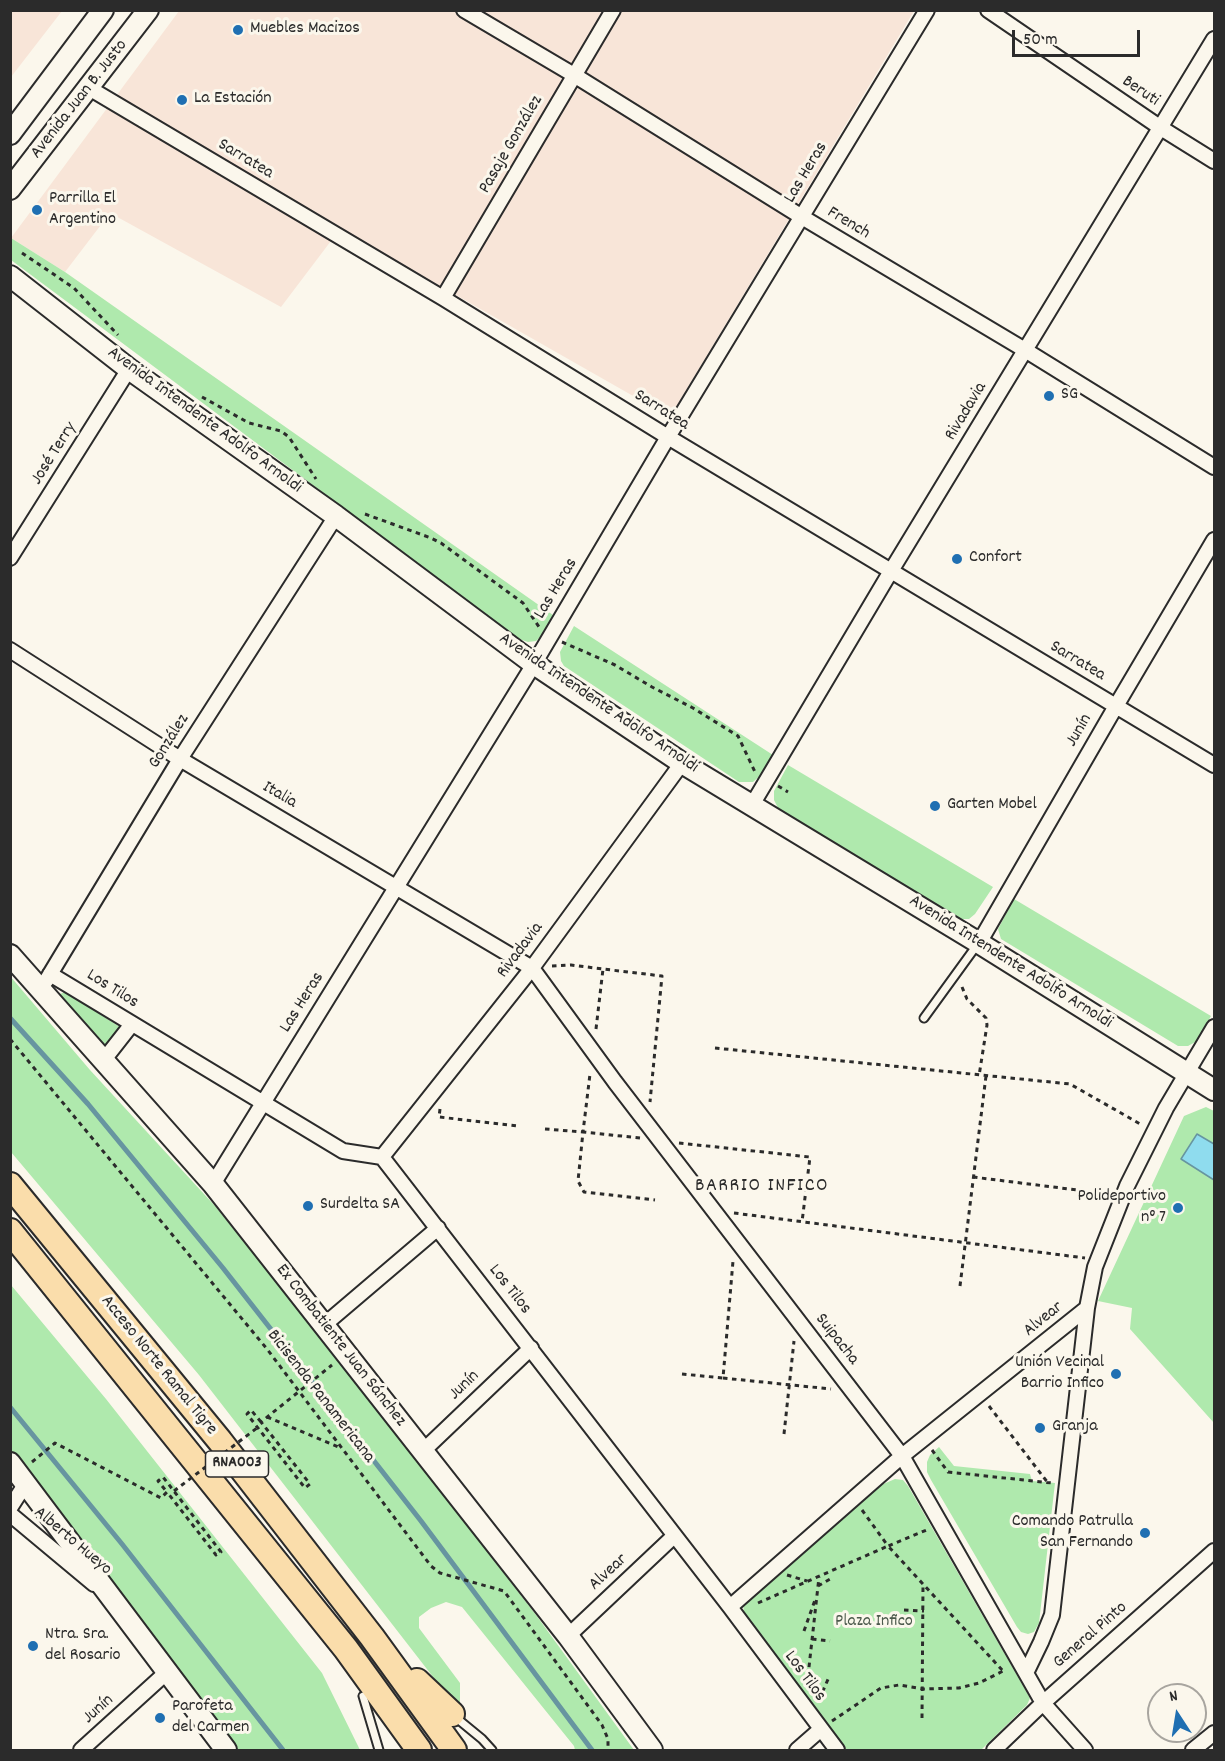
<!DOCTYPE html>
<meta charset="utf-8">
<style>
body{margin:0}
#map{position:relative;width:1225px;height:1761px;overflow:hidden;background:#fbf7ec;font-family:Dekko,sans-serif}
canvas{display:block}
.frame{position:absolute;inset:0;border:12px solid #2b2b2b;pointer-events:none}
.north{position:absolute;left:1147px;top:1683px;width:60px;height:60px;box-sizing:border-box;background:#fbf7ec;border:2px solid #a8a59f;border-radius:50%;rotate:348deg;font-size:16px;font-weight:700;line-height:24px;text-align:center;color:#2b2b2b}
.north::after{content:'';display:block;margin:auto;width:21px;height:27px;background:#1f6fb2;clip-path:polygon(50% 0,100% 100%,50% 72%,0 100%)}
.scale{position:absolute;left:1012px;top:30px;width:128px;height:27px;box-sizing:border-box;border:3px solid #2b2b2b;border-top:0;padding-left:8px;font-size:18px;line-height:21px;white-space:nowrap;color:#2b2b2b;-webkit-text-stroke:4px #fbf7ec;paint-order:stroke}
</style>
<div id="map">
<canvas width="1225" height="1761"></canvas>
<div class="frame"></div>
<div class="north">N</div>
<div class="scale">50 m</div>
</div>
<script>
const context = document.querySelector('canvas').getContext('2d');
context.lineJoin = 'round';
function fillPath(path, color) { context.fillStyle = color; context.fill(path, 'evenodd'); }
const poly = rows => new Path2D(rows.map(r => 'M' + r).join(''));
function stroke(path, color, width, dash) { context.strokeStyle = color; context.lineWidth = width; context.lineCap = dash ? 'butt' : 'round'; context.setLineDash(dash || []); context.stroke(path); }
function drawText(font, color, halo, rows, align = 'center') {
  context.font = font + ' Dekko,sans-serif'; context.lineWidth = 6; context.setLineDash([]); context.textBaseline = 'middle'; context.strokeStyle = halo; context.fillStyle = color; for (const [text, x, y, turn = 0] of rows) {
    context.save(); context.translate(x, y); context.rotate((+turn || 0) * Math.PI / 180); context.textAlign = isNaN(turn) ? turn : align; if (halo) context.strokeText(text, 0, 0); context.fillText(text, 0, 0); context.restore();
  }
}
const built = poly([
 [11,10,62,11,11,77,10,11],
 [179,11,914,11,670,417,340,229,281,307,110,213,65,272,11,238]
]);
const green = poly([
 [11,238,65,272,553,615,543,634,536,641,528,642,519,639,11,260],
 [574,626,773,755,762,774,753,782,739,782,564,666,561,661,560,652],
 [788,765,993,887,975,914,969,919,955,919,778,808,774,800,774,791],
 [1014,899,1211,1016,1197,1041,1188,1046,1178,1046,1001,939,998,929],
 [10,976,90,1070,215,1206,371,1400,536,1615,634,1750,575,1750,574,1746,462,1607,446,1602,431,1608,419,1617,419,1628,460,1683,460,1705,454,1704,199,1375,11,1152],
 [65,992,123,1029,106,1049,60,999,60,994],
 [1206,1107,1214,1111,1214,1423,1130,1329,1132,1308,1098,1301,1184,1116],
 [11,1285,106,1399,322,1673,360,1750,236,1750,11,1453],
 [939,1447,954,1466,1030,1474,1032,1481,1055,1483,1039,1623,1034,1632,1028,1634,1021,1632,1017,1627,931,1480,927,1472,927,1462,930,1455],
 [895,1479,903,1480,908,1486,1030,1698,1027,1705,981,1750,847,1750,744,1614,743,1602,749,1596,881,1485]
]);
const water = poly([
 [1197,1134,1214,1144,1214,1180,1181,1159,1197,1134]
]);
const stream = poly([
 [10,1018,88,1104,223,1268,421,1521,592,1750],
 [10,1407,122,1544,283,1750]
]);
const path = poly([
 [22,253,74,288,118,335],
 [202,397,249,423,281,431,289,437,316,479],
 [365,514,431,538,441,543,523,603,539,627],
 [562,642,615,665,652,687,693,708,738,736,755,772],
 [778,786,788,792],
 [552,966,571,965,603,969],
 [962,987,967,999,986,1018,987,1025,979,1076],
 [596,1029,603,969,662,976,650,1102],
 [10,1039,267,1349,431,1566,440,1573,504,1591,602,1725,608,1739,608,1750],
 [715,1048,1070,1084,1142,1125],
 [440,1109,439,1117,518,1126],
 [545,1129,583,1132,590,1074],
 [640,1138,583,1132,578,1181,584,1192,655,1200],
 [679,1143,810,1157,802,1222],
 [973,1177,1109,1194],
 [734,1213,1085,1258],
 [960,1286,986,1076],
 [682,1374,723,1378,733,1261],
 [723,1378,831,1389],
 [989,1406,1048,1483],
 [267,1417,341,1448],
 [261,1422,251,1410,247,1414,305,1488,310,1484,261,1422,332,1365],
 [784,1434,794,1341],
 [932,1450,948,1472,1052,1483],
 [32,1462,55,1443,161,1498,167,1492,216,1555,221,1552,163,1477,158,1481,167,1492],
 [862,1510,888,1546,929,1529],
 [787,1575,807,1581],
 [818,1586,832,1578],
 [758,1603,888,1546,1003,1671],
 [904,1610,924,1611],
 [804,1631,815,1600],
 [812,1639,830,1641],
 [807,1685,819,1577],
 [819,1700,829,1677],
 [922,1718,923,1585],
 [832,1721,881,1688,899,1685,923,1689,959,1688,979,1683,1003,1671]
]);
const lane = poly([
 [924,1018,977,945],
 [363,1696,379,1750],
 [454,1716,482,1739,492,1750]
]);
const street = poly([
 [464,10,574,75,802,217,1025,350,1214,467],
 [988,10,1161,128,1214,161],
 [89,88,443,298,668,437,1214,765],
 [443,298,613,10],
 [10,558,129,369],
 [10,650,180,759,532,968,615,1082,902,1456,1043,1703,1085,1750],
 [752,805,891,571,1214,39],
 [979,943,1116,706,1214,540],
 [50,974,343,1151,382,1157,730,1607,837,1750],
 [46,981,180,759,336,516],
 [103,1061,132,1024],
 [382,1157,532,968,682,763],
 [213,1184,534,664,668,437,927,10],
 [324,1325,438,1228],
 [423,1451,531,1348],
 [10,1508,26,1483],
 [10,1514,94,1584],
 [730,1607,902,1456,1087,1308],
 [568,1636,674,1536],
 [1026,1673,1041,1642,1052,1615,1087,1308,1095,1267,1127,1186,1166,1108,1214,1027],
 [81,1750,167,1672],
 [797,1750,821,1729],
 [994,1750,1043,1703,1214,1551],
 [1193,1750,1214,1733]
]);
const secondary = poly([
 [10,134,103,10],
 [10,189,148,10],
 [10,276,129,369,336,516,534,664,682,763,979,943,1214,1090],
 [10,955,213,1184,568,1636,652,1750],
 [10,1463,226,1750]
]);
const highway = poly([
 [10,1185,220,1441,372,1637,454,1750],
 [10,1231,346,1649,419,1750],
 [417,1681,452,1714]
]);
const pathBridge = poly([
 [174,1491,257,1428]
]);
const markers = [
 [238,30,6,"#1f6fb2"],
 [182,100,6,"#1f6fb2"],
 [37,210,6,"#1f6fb2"],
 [1049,396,6,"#1f6fb2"],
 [957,559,6,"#1f6fb2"],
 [935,806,6,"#1f6fb2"],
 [308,1206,6,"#1f6fb2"],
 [1178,1208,6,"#1f6fb2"],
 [1116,1374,6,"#1f6fb2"],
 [1040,1428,6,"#1f6fb2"],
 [1145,1533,6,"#1f6fb2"],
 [33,1646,6,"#1f6fb2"],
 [160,1718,6,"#1f6fb2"]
];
const shields = [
 [237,1464,63]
];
const shieldNames = [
 ["RNA003",237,1464]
];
const poiNames = [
 ["Muebles Macizos",250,30],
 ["La Estación",194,100],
 ["Parrilla El",49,200],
 ["Argentino",49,221],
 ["SG",1061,396],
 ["Confort",969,559],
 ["Garten Mobel",947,806],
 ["Polideportivo",1166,1198,"right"],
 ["n° 7",1166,1219,"right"],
 ["Surdelta SA",320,1206],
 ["Unión Vecinal",1104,1364,"right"],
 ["Barrio Infico",1104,1385,"right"],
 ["Granja",1052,1428],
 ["Comando Patrulla",1133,1523,"right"],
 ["San Fernando",1133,1544,"right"],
 ["Ntra. Sra.",45,1636],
 ["del Rosario",45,1657],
 ["Parofeta",172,1708],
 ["del Carmen",172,1729]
];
const streetNames = [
 ["Beruti",1140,92,34],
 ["Avenida Juan B. Justo",80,100,-52],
 ["Pasaje González",512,145,-60],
 ["Sarratea",245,160,31],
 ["Las Heras",807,173,-59],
 ["French",848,224,31],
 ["Sarratea",661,411,32],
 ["Rivadavia",967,412,-59],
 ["Avenida Intendente Adolfo Arnoldi",204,421,36],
 ["José Terry",55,454,-58],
 ["Las Heras",557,589,-59],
 ["Sarratea",1077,662,31],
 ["Avenida Intendente Adolfo Arnoldi",598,704,34],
 ["Junín",1080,731,-60],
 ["González",170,742,-58],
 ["Italia",279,796,30],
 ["Rivadavia",521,951,-53],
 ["Avenida Intendente Adolfo Arnoldi",1010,963,32],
 ["Los Tilos",112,990,32],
 ["Las Heras",303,1003,-58],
 ["Los Tilos",509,1290,52],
 ["Alvear",1044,1320,-39],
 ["Suipacha",836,1340,52],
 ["Ex Combatiente Juan Sánchez",340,1346,52],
 ["Acceso Norte Ramal Tigre",158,1366,51],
 ["Junín",465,1386,-44],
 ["Bicisenda Panamericana",320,1397,52],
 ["Alberto Hueyo",72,1542,40],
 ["Alvear",609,1573,-43],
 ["General Pinto",1091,1636,-41],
 ["Los Tilos",804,1677,54],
 ["Junín",99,1710,-42]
];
const parkNames = [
 ["Plaza Infico",874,1623]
];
const neighbourhoodNames = [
 ["BARRIO INFICO",762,1187]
];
fillPath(built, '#f8e5d8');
fillPath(green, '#afe9ad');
fillPath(water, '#8fdcee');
stroke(water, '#6795a0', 1.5);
stroke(stream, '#6795a0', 5);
stroke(lane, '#2b2b2b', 11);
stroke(street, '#2b2b2b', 18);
stroke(secondary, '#2b2b2b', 24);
stroke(highway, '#2b2b2b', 28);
stroke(path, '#2b2b2b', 3, [4.5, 4.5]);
stroke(lane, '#fbf7ec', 7);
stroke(street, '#fbf7ec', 14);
stroke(secondary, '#fbf7ec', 20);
stroke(highway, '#faddab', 24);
stroke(pathBridge, '#2b2b2b', 3, [4.5, 4.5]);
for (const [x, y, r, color] of markers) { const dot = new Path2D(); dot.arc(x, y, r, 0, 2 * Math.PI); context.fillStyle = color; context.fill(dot); stroke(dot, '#fbf7ec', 2); }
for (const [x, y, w] of shields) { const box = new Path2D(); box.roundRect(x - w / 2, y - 13, w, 26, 4.5); context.fillStyle = '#fbf7ec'; context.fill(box); stroke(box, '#2b2b2b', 1.5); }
drawText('bold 16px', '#2b2b2b', null, shieldNames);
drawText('18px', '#2b2b2b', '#fbf7ec', poiNames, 'left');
drawText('18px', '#2b2b2b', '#fbf7ec', streetNames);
drawText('18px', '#4c5a4c', '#fbf7ec', parkNames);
context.letterSpacing = '1.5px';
drawText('20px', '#2b2b2b', '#fbf7ec', neighbourhoodNames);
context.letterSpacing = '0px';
</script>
